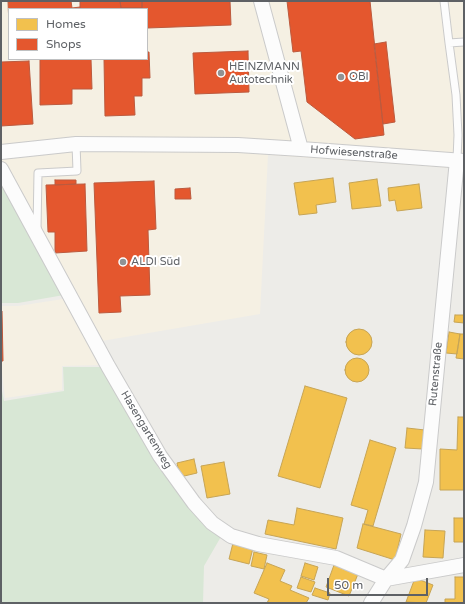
<!DOCTYPE html>
<meta charset="utf-8">
<style>
body{margin:0}
#map{position:relative;width:465px;height:604px;overflow:hidden;background:#edece8;font-family:"Varela Round",sans-serif}
canvas{display:block}
.frame{position:absolute;inset:0;border:2px solid #5e6165;pointer-events:none}
.legend{position:absolute;left:8px;top:8px;width:140px;height:52px;box-sizing:border-box;background:#fff;border:1px solid #bfc0c1;margin:0;padding:5px 7px;list-style:none;font-size:12px;color:#5e6165}
.legend li{display:flex;align-items:center;gap:8px;height:20px}
.legend b{width:20px;border:1px solid #bfc0c1}
.scale{position:absolute;left:327px;top:578px;width:101px;height:18px;box-sizing:border-box;border:2px solid #5e6165;border-top:0;padding-left:5px;font-size:12px;line-height:14px;white-space:nowrap;color:#5e6165;-webkit-text-stroke:3px #fff;paint-order:stroke}
</style>
<div id="map">
<canvas width="465" height="604"></canvas>
<div class="frame"></div>
<ul class="legend">
<li><b style="height:11px;background:#f2c14e"></b>Homes</li>
<li><b style="height:11px;background:#e4572e"></b>Shops</li>
</ul>
<div class="scale">50 m</div>
</div>
<script>
const context = document.querySelector('canvas').getContext('2d');
context.lineJoin = 'round';
function fillPath(path, color) { context.fillStyle = color; context.fill(path, 'evenodd'); }
const poly = rows => new Path2D(rows.map(r => 'M' + r).join(''));
function stroke(path, color, width, dash) { context.strokeStyle = color; context.lineWidth = width; context.lineCap = dash ? 'butt' : 'round'; context.setLineDash(dash || []); context.stroke(path); }
function drawText(font, color, halo, rows, align = 'center') {
  context.font = font + ' "Varela Round",sans-serif'; context.lineWidth = 4; context.setLineDash([]); context.textBaseline = 'middle'; context.strokeStyle = halo; context.fillStyle = color; for (const [text, x, y, turn = 0] of rows) {
    context.save(); context.translate(x, y); context.rotate((+turn || 0) * Math.PI / 180); context.textAlign = isNaN(turn) ? turn : align; if (halo) context.strokeText(text, 0, 0); context.fillText(text, 0, 0); context.restore();
  }
}
const commercial = poly([
 [1,1,464,1,464,169,268,155,260,314,90,343,101,365,62,366,62,390,5,398,2,373,1,373,1,306,18,306,76,297,1,161],
 [9,9,147,9,147,59,9,59]
]);
const green = poly([
 [1,181,64,295,18,303,1,303],
 [63,367,102,367,158,467,195,514,222,535,204,566,203,603,1,603,1,386,4,401,64,391]
]);
const homes = poly([
 [333,178,336,202,316,205,317,213,299,215,294,183,333,178],
 [377,179,381,206,352,209,349,183,377,179],
 [419,184,422,208,397,211,395,200,389,201,388,188,419,184],
 [455,315,464,315,464,323,454,322,455,315],
 '346 342a13 13 0 1 1 26 0a13 13 0 1 1-26 0Z',
 [449,332,460,334,457,354,446,353,449,332],
 [460,334,464,334,464,359,456,358,460,334],
 '345 370a12 12 0 1 1 24 0a12 12 0 1 1-24 0Z',
 [305,386,347,398,320,488,278,476,305,386],
 [458,417,464,417,464,490,440,490,440,449,457,450,458,417],
 [407,428,425,430,423,449,405,448,407,428],
 [370,440,396,448,373,526,364,524,368,510,351,505,370,440],
 [194,459,197,473,180,477,177,463,194,459],
 [224,462,230,494,207,498,201,466,224,462],
 [297,508,343,518,336,549,265,534,268,520,294,525,297,508],
 [454,518,464,518,464,542,454,542,454,518],
 [363,524,401,534,395,560,357,548,363,524],
 [425,530,445,531,443,558,423,557,425,530],
 [233,543,253,548,249,564,229,559,233,543],
 [254,552,267,555,264,569,251,566,254,552],
 [267,563,285,570,280,581,292,586,290,590,309,598,306,603,267,603,269,599,254,593,267,563],
 [305,563,318,567,314,580,301,576,305,563],
 [334,565,358,574,349,596,326,587,334,565],
 [301,577,315,582,311,592,297,588,301,577],
 [455,577,464,577,464,603,445,603,445,599,455,599,455,577],
 [415,578,433,585,426,603,406,602,415,578],
 [315,588,330,593,328,600,312,595,315,588]
]);
const shops = poly([
 [8,1,71,1,72,8,80,7,80,9,9,9,9,26,8,1],
 [80,1,120,1,121,8,142,8,142,9,80,9,80,1],
 [120,1,142,1,142,8,121,8,120,1],
 [142,1,230,1,231,25,147,28,147,9,142,9,142,1],
 [287,1,370,1,384,135,355,139,307,102,301,51,293,52,287,1],
 [386,42,395,122,383,124,374,44,386,42],
 [248,51,249,92,195,94,193,53,248,51],
 [147,52,149,52,150,78,142,78,142,96,134,96,135,115,105,116,104,59,147,59,147,52],
 [40,59,91,59,92,89,72,89,72,104,40,105,40,59],
 [29,61,33,124,1,126,1,62,29,61],
 [55,180,76,180,76,184,55,185,55,180],
 [154,181,156,229,148,230,150,295,120,296,121,312,99,313,94,183,154,181],
 [85,184,87,251,55,253,55,232,48,232,46,185,85,184],
 [190,188,191,199,175,199,175,189,190,188],
 [1,311,2,311,3,361,1,361,1,311]
]);
const service = poly([
 [444,1,449,43,456,95,458,135,457,160],
 [449,43,464,42],
 [37,229,38,173,77,171,76,144]
]);
const minor = poly([
 [261,1,301,149,464,161],
 [1,152,76,144,238,145,301,149],
 [1,169,108,366,160,456,194,503,212,523,231,536,258,544,336,558,386,579],
 [386,579,464,565],
 [371,603,386,579,402,560,414,526,426,482,457,160]
]);
const markers = [
 [221,73,4,"#909293"],
 [341,77,4,"#909293"],
 [123,262,4,"#909293"]
];
const poiNames = [
 ["HEINZMANN",229,67],
 ["Autotechnik",229,80],
 ["OBI",349,77],
 ["ALDI Süd",131,262]
];
const streetNames = [
 ["Hofwiesenstraße",354,153,4],
 ["Rutenstraße",436,374,-85],
 ["Hasengartenweg",146,430,59]
];
fillPath(commercial, '#f5f0e3');
fillPath(green, '#d8e7d5');
fillPath(homes, '#f2c14e');
stroke(homes, '#c6a455', 1);
fillPath(shops, '#e4572e');
stroke(shops, '#bc5a3e', 1);
stroke(service, '#cacaca', 9);
stroke(minor, '#cacaca', 16);
stroke(service, '#fcfcfc', 7);
stroke(minor, '#fcfcfc', 14);
for (const [x, y, r, color] of markers) { const dot = new Path2D(); dot.arc(x, y, r, 0, 2 * Math.PI); context.fillStyle = color; context.fill(dot); stroke(dot, '#fff', 1.5); }
drawText('11px', '#5e6165', '#fff', poiNames, 'left');
drawText('11px', '#5e6165', '#fff', streetNames);
</script>
